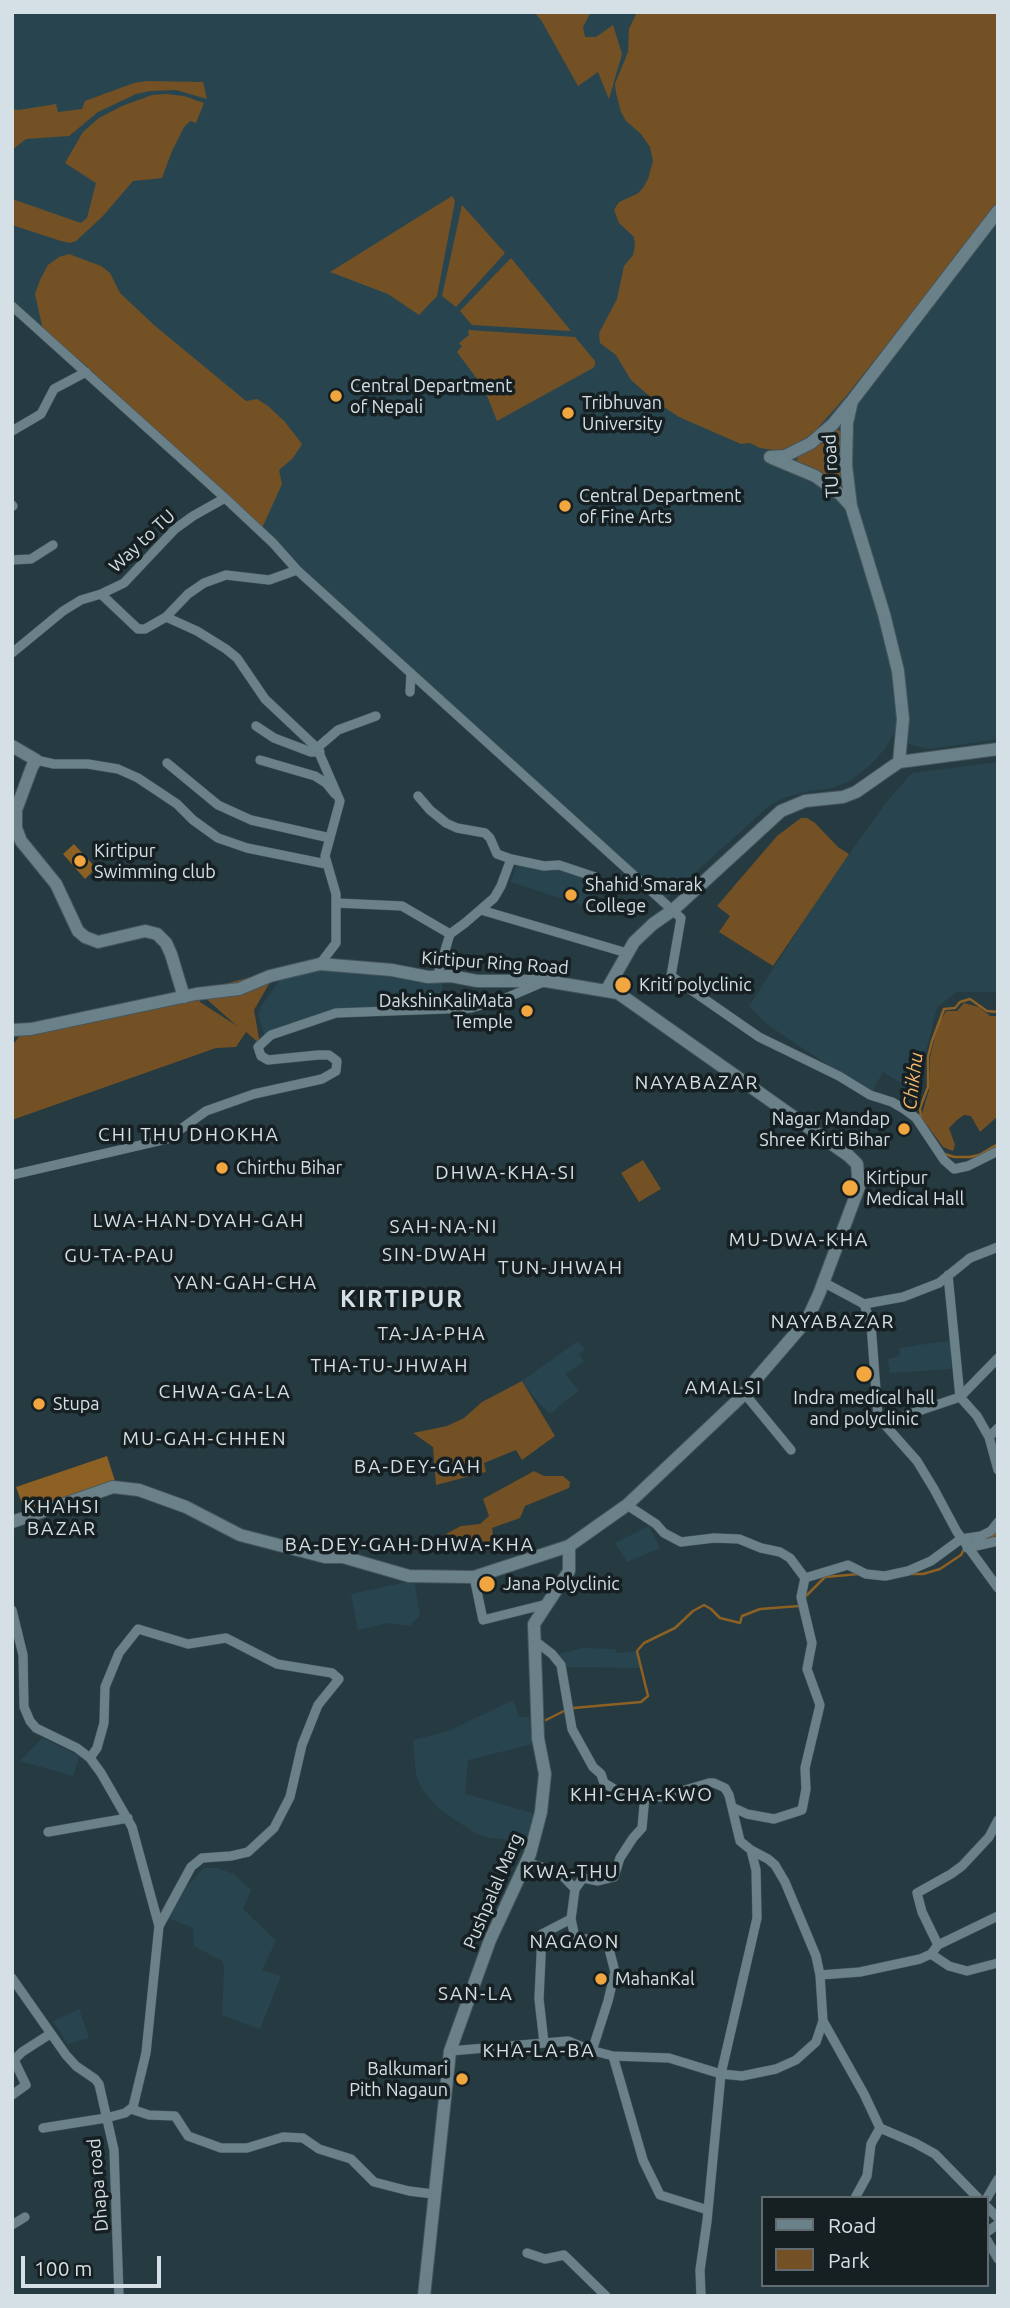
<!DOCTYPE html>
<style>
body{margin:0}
#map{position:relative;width:1010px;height:2308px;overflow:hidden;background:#263a41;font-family:Ubuntu,sans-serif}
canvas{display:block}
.frame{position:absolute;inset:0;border:14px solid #d4e0e5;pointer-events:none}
.legend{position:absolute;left:761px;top:2196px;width:228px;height:91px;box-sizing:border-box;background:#161f22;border:2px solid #626c70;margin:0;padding:9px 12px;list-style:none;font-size:21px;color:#d4e0e5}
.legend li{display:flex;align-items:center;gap:14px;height:35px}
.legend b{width:35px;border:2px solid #626c70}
.scale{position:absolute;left:21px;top:2256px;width:140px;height:32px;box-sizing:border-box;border:4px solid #d4e0e5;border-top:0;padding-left:9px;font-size:21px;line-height:24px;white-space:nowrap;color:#d4e0e5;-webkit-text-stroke:5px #161f22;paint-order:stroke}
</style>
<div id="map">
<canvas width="1010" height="2308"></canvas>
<div class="frame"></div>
<ul class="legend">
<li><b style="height:9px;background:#6b8189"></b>Road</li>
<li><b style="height:19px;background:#735125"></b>Park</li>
</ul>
<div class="scale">100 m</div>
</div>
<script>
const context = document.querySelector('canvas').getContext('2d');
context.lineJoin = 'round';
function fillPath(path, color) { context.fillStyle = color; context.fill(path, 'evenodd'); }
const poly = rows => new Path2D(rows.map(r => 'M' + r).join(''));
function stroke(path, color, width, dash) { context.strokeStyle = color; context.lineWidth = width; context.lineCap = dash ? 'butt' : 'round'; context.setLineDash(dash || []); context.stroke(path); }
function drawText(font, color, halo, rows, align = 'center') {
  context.font = font + ' Ubuntu,sans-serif'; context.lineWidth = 7; context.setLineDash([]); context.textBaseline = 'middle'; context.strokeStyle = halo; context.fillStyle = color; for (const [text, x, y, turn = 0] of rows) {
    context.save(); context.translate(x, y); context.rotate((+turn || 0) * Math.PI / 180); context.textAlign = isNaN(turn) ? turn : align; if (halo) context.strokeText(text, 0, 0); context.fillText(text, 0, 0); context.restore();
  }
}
const built = poly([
 [12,12,998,12,998,739,929,749,909,744,906,740,906,733,894,732,885,749,869,766,850,781,833,788,810,791,786,797,770,805,665,900,330,597,214,483,83,363,12,303],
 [998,762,998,992,957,992,937,1007,916,1092,883,1072,871,1094,768,1025,749,1006,830,881,885,804,912,773],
 [517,864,563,871,598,881,588,907,511,882],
 [289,967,442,979,443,1003,358,1010,265,1036,258,1015,262,1005],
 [952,1340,951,1369,890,1373,888,1359,900,1356,899,1348],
 [578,1341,585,1350,579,1354,584,1362,565,1374,579,1390,550,1414,537,1401,522,1381],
 [649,1526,660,1548,627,1562,615,1543],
 [414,1579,420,1616,409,1626,388,1623,358,1630,351,1594,407,1582],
 [583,1648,615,1649,617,1653,637,1651,641,1668,565,1667,559,1654],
 [513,1700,519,1717,529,1717,532,1744,468,1760,465,1794,533,1813,528,1842,491,1838,476,1834,439,1809,422,1789,416,1775,413,1740,449,1731],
 [42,1738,78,1755,79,1758,73,1776,20,1761],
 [204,1868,217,1868,234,1874,251,1890,243,1909,276,1941,262,1970,281,1976,260,2029,222,2015,224,1968,222,1961,194,1946,193,1928,168,1918,176,1898],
 [79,2009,89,2038,68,2044,53,2021]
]);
const green = poly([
 [534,12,591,12,583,27,585,37,596,37,613,25,622,54,609,99,598,72,578,86,541,20],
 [637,12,998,12,998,204,847,395,807,440,790,449,780,451,760,448,750,443,741,444,679,417,655,401,631,380,616,355,600,343,599,333,617,299,624,266,633,255,635,246,634,237,619,223,614,210,619,202,637,194,643,188,648,179,653,161,650,147,641,134,626,121,621,112,616,93,615,84,628,52,629,29],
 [147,81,203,82,207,99,176,90,150,91,136,94,98,112,69,136,26,139,12,150,12,109,19,110,56,104,58,112,82,109,85,101,134,83],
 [166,94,184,96,204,103,196,123,190,121,184,127,172,151,162,178,133,181,102,217,76,241,70,243,61,241,12,225,12,199,81,223,87,218,96,183,65,163,83,132,99,118,122,106,152,95],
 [452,196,455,201,437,296,419,315,388,294,330,272],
 [462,205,505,253,456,307,442,296],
 [69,254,101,266,110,273,120,293,154,325,246,401,257,399,268,406,285,422,302,444,293,458,279,470,282,484,262,528,83,363,43,330,35,294,40,280,48,265,59,257],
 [511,258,571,331,472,325,460,311],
 [468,330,575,337,595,361,595,365,593,368,497,421,484,388,457,352,462,346,459,343,469,335],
 [835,429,840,431,840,453,844,483,840,486,797,463,797,460,798,456,824,442],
 [801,818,807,818,815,823,838,847,849,854,773,966,719,932,730,916,717,906,777,836],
 [277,970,254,1010,260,1044,246,1032,236,1047,216,1048,12,1120,12,1046,23,1031,196,991,200,1002,237,1026,203,996,202,990],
 [964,1003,979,1007,990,1016,998,1016,998,1116,980,1132,971,1116,964,1115,957,1120,949,1128,955,1145,953,1151,943,1147,921,1117,929,1090,930,1058,937,1027,946,1011,957,1011],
 [643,1160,661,1189,639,1202,621,1173],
 [522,1381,555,1436,522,1460,516,1450,484,1463,486,1472,436,1485,433,1447,413,1433,447,1426,464,1418,482,1402],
 [534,1471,544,1476,563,1476,570,1482,569,1488,525,1506,520,1518,492,1528,495,1548,473,1546,442,1536,461,1526,480,1524,489,1516,483,1499]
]);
const water = poly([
 [74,844,96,868,85,879,63,854],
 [107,1456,115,1481,25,1512,16,1487]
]);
const stream = poly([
 [921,1118,920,1108,928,1087,928,1057,932,1041,944,1009,955,1008,960,1002,970,999,987,1011,998,1012],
 [942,1153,954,1157,970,1157,979,1155,998,1144],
 [985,1540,998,1533],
 [909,1574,923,1574,940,1569,961,1555,964,1549],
 [804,1598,825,1577,859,1574],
 [573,1708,641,1702,648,1696,637,1651,644,1643,675,1628,693,1611,704,1605,711,1609,720,1618,740,1623,742,1616,760,1609,799,1606],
 [546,1720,566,1710]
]);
const street = poly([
 [12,306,225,498,273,543,297,570,681,918,671,976,759,1037,839,1076,870,1095,892,1102,904,1109,916,1118,944,1160,954,1169,968,1166,998,1151],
 [12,431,41,414,54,389,86,372],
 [12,505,13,506],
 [12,560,31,559,53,545],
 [101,594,138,629,145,629,166,617,197,631,226,649,237,658,265,699,317,748,340,801,325,856,336,894,336,943,320,964],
 [166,617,188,594,204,583,226,575,269,580,297,570],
 [12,653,63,611,81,600,101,594,124,583,175,529,193,516,225,498],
 [410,692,411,673],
 [256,726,274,738,311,752,320,752],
 [317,748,338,730,376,716],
 [36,760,54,764,88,764,118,769,138,778,177,804,193,820,218,838,247,848,326,864],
 [260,760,315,776,326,783,335,794],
 [167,763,218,805,251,820,330,838],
 [418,796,430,810,446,823,457,828,485,833,490,838,497,854,511,859,544,866,559,865,595,877],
 [336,903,402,906,450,934],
 [481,910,627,953],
 [437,977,450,934,465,923,494,898,501,886,511,859],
 [12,1175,167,1139,206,1111,254,1094,322,1079,336,1071,337,1061,329,1055,318,1055,268,1060,261,1056,258,1047,271,1035,336,1013,471,1008,506,998,541,983],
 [823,1282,864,1304,871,1324,878,1417,917,1461,934,1489,957,1532,998,1588],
 [864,1304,903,1297,939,1283,970,1258,998,1247],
 [998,1358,960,1397,977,1416,989,1437,998,1470],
 [744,1393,791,1450],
 [883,1423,960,1397,948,1275],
 [989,1437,998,1428],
 [627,1505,656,1524,664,1533,681,1542,714,1538,739,1539,761,1548,780,1552,790,1558,805,1578,801,1597,812,1643,807,1669,820,1705,805,1768,806,1789,802,1810,774,1819,747,1814,732,1807],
 [967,1548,998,1541],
 [474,1577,483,1620,547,1604],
 [805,1578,848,1565,866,1574,885,1576,908,1571,931,1561,961,1539,981,1536,991,1531,998,1522],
 [12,1610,23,1655,24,1707,30,1721,36,1728,77,1748,90,1758,101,1773,132,1827,159,1926,146,2053,133,2107,125,2113,106,2118,43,2128],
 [535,1644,539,1644,552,1654,561,1665,572,1729,593,1767,601,1774,604,1783,621,1793,661,1797,709,1783,714,1783,725,1788,729,1795,740,1841,751,1850,768,1859,775,1865,785,1882,816,1956,820,1975],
 [90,1758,97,1748,104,1723,105,1687,119,1653,138,1629,188,1644,226,1638,277,1664,332,1673,339,1679,318,1705,302,1745,290,1797,274,1828,248,1852,231,1856,202,1858,191,1867,159,1926],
 [48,1832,128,1818],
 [526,1862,560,1873,575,1889,571,1919,542,1934,539,1999,544,2043],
 [575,1889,583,1878,598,1881,614,1877,620,1858,633,1838,642,1828,645,1795],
 [571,1919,575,1938,601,1940,608,1945,615,1972,608,2001,592,2051],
 [938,1945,998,1916],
 [931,1954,949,1966,967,1971,998,1963],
 [12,1978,66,2055,76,2066,95,2079,99,2084,114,2150,119,2296],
 [823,2021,820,1975,860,1972,920,1959,931,1954,938,1945,922,1912,917,1893,951,1874,962,1866,989,1837,998,1820],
 [450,2051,568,2041,590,2050,613,2056,669,2058,721,2074,742,2076,776,2069,796,2060,816,2042,823,2021,864,2094,880,2128],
 [613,2056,643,2160,660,2195,708,2210],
 [12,2095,26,2085,14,2060,22,2052,50,2034],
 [131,2109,149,2115,175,2116,188,2136,221,2148,247,2148,283,2137,303,2138,319,2149,351,2159,374,2182,409,2191,433,2194],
 [880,2128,915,2143,935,2154,978,2198],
 [855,2198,867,2176,871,2144,880,2128],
 [987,2198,998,2179],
 [987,2207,998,2218],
 [12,2225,25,2217],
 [987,2232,998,2224],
 [987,2240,998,2259],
 [527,2253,545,2259,564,2255,606,2296],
 [701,2296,700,2270,707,2221,721,2074,757,1918,756,1870,751,1850]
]);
const secondary = poly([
 [770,457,785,456,811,443,833,424,851,402],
 [772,458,815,476,840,494,851,506],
 [12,746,36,760,32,767,16,810,16,828,21,841,56,884,78,931,85,937,98,942,145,931,157,934,166,943,171,954,184,997],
 [899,762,903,719,898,671,884,614,851,506,846,465,847,423,852,401,998,211],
 [606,991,634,942,653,924,673,910,781,811,805,801,843,797,856,792,899,762,998,749],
 [12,1030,31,1029,196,994,239,989,270,976,320,964,392,970,428,977,451,976,477,981,546,981,618,993,849,1156,857,1164,859,1187,819,1294,807,1320,739,1399,627,1505,569,1546,474,1577,409,1576,343,1557,325,1557,240,1535,186,1507,139,1490,113,1487,12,1522],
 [424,2296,450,2051,490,1940,530,1854,541,1812,545,1774,538,1738,534,1624,569,1571,569,1546]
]);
const markers = [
 [336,396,7,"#f1a63f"],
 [568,413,7,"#f1a63f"],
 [565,506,7,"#f1a63f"],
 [80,861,7,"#f1a63f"],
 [571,895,7,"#f1a63f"],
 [623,985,9,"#f1a63f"],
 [527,1011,7,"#f1a63f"],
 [904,1129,7,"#f1a63f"],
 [222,1168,7,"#f1a63f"],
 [850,1188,9,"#f1a63f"],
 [864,1374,9,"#f1a63f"],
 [39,1404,7,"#f1a63f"],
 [487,1584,9,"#f1a63f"],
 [601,1979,7,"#f1a63f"],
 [462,2079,7,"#f1a63f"]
];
const poiNames = [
 ["Central Department",350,386],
 ["of Nepali",350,407],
 ["Tribhuvan",582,403],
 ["University",582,424],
 ["Central Department",579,496],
 ["of Fine Arts",579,517],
 ["Kirtipur",94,851],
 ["Swimming club",94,872],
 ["Shahid Smarak",585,885],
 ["College",585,906],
 ["Kriti polyclinic",639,985],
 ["DakshinKaliMata",513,1001,"right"],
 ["Temple",513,1022,"right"],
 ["Nagar Mandap",890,1119,"right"],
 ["Shree Kirti Bihar",890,1140,"right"],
 ["Chirthu Bihar",236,1168],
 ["Kirtipur",866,1178],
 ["Medical Hall",866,1199],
 ["Indra medical hall",864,1398,"center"],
 ["and polyclinic",864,1419,"center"],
 ["Stupa",53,1404],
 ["Jana Polyclinic",503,1584],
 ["MahanKal",615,1979],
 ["Balkumari",448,2069,"right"],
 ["Pith Nagaun",448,2090,"right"]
];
const streetNames = [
 ["TU road",831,466,-93],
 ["Way to TU",142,541,-43],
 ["Kirtipur Ring Road",495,963,4],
 ["Pushpalal Marg",493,1891,-67],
 ["Dhapa road",98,2185,-95]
];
const waterNames = [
 ["Chikhu",913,1081,-83]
];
const neighbourhoodNames = [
 ["NAYABAZAR",697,1083],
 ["CHI THU DHOKHA",189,1135],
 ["DHWA-KHA-SI",506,1173],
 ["LWA-HAN-DYAH-GAH",199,1221],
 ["SAH-NA-NI",444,1227],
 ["MU-DWA-KHA",799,1240],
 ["SIN-DWAH",435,1255],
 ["GU-TA-PAU",120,1256],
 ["TUN-JHWAH",561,1268],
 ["YAN-GAH-CHA",246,1283],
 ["NAYABAZAR",833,1322],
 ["TA-JA-PHA",432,1334],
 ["THA-TU-JHWAH",390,1366],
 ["AMALSI",724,1388],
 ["CHWA-GA-LA",225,1392],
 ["MU-GAH-CHHEN",205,1439],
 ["BA-DEY-GAH",418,1467],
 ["KHAHSI",62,1507],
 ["BAZAR",62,1529],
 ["BA-DEY-GAH-DHWA-KHA",410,1545],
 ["KHI-CHA-KWO",642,1795],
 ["KWA-THU",571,1872],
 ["NAGAON",575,1942],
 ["SAN-LA",476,1994],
 ["KHA-LA-BA",539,2051]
];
const districtNames = [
 ["KIRTIPUR",402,1299]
];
fillPath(built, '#28454f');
fillPath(green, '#735125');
fillPath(water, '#8d6023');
stroke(stream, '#8d6023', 2.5);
stroke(street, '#45565c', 10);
stroke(secondary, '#45565c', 14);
stroke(street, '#6b8189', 9);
stroke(secondary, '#6b8189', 12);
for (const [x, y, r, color] of markers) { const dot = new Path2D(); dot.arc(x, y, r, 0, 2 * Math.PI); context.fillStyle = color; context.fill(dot); stroke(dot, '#161f22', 2.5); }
drawText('18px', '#d4e0e5', '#161f22', poiNames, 'left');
drawText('18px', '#d4e0e5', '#161f22', streetNames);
drawText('italic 19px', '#f7b96c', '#161f22', waterNames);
context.letterSpacing = '2px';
drawText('19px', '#d4e0e5', '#161f22', neighbourhoodNames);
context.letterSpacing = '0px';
context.letterSpacing = '2px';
drawText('bold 24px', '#d4e0e5', '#161f22', districtNames);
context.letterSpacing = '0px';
</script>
